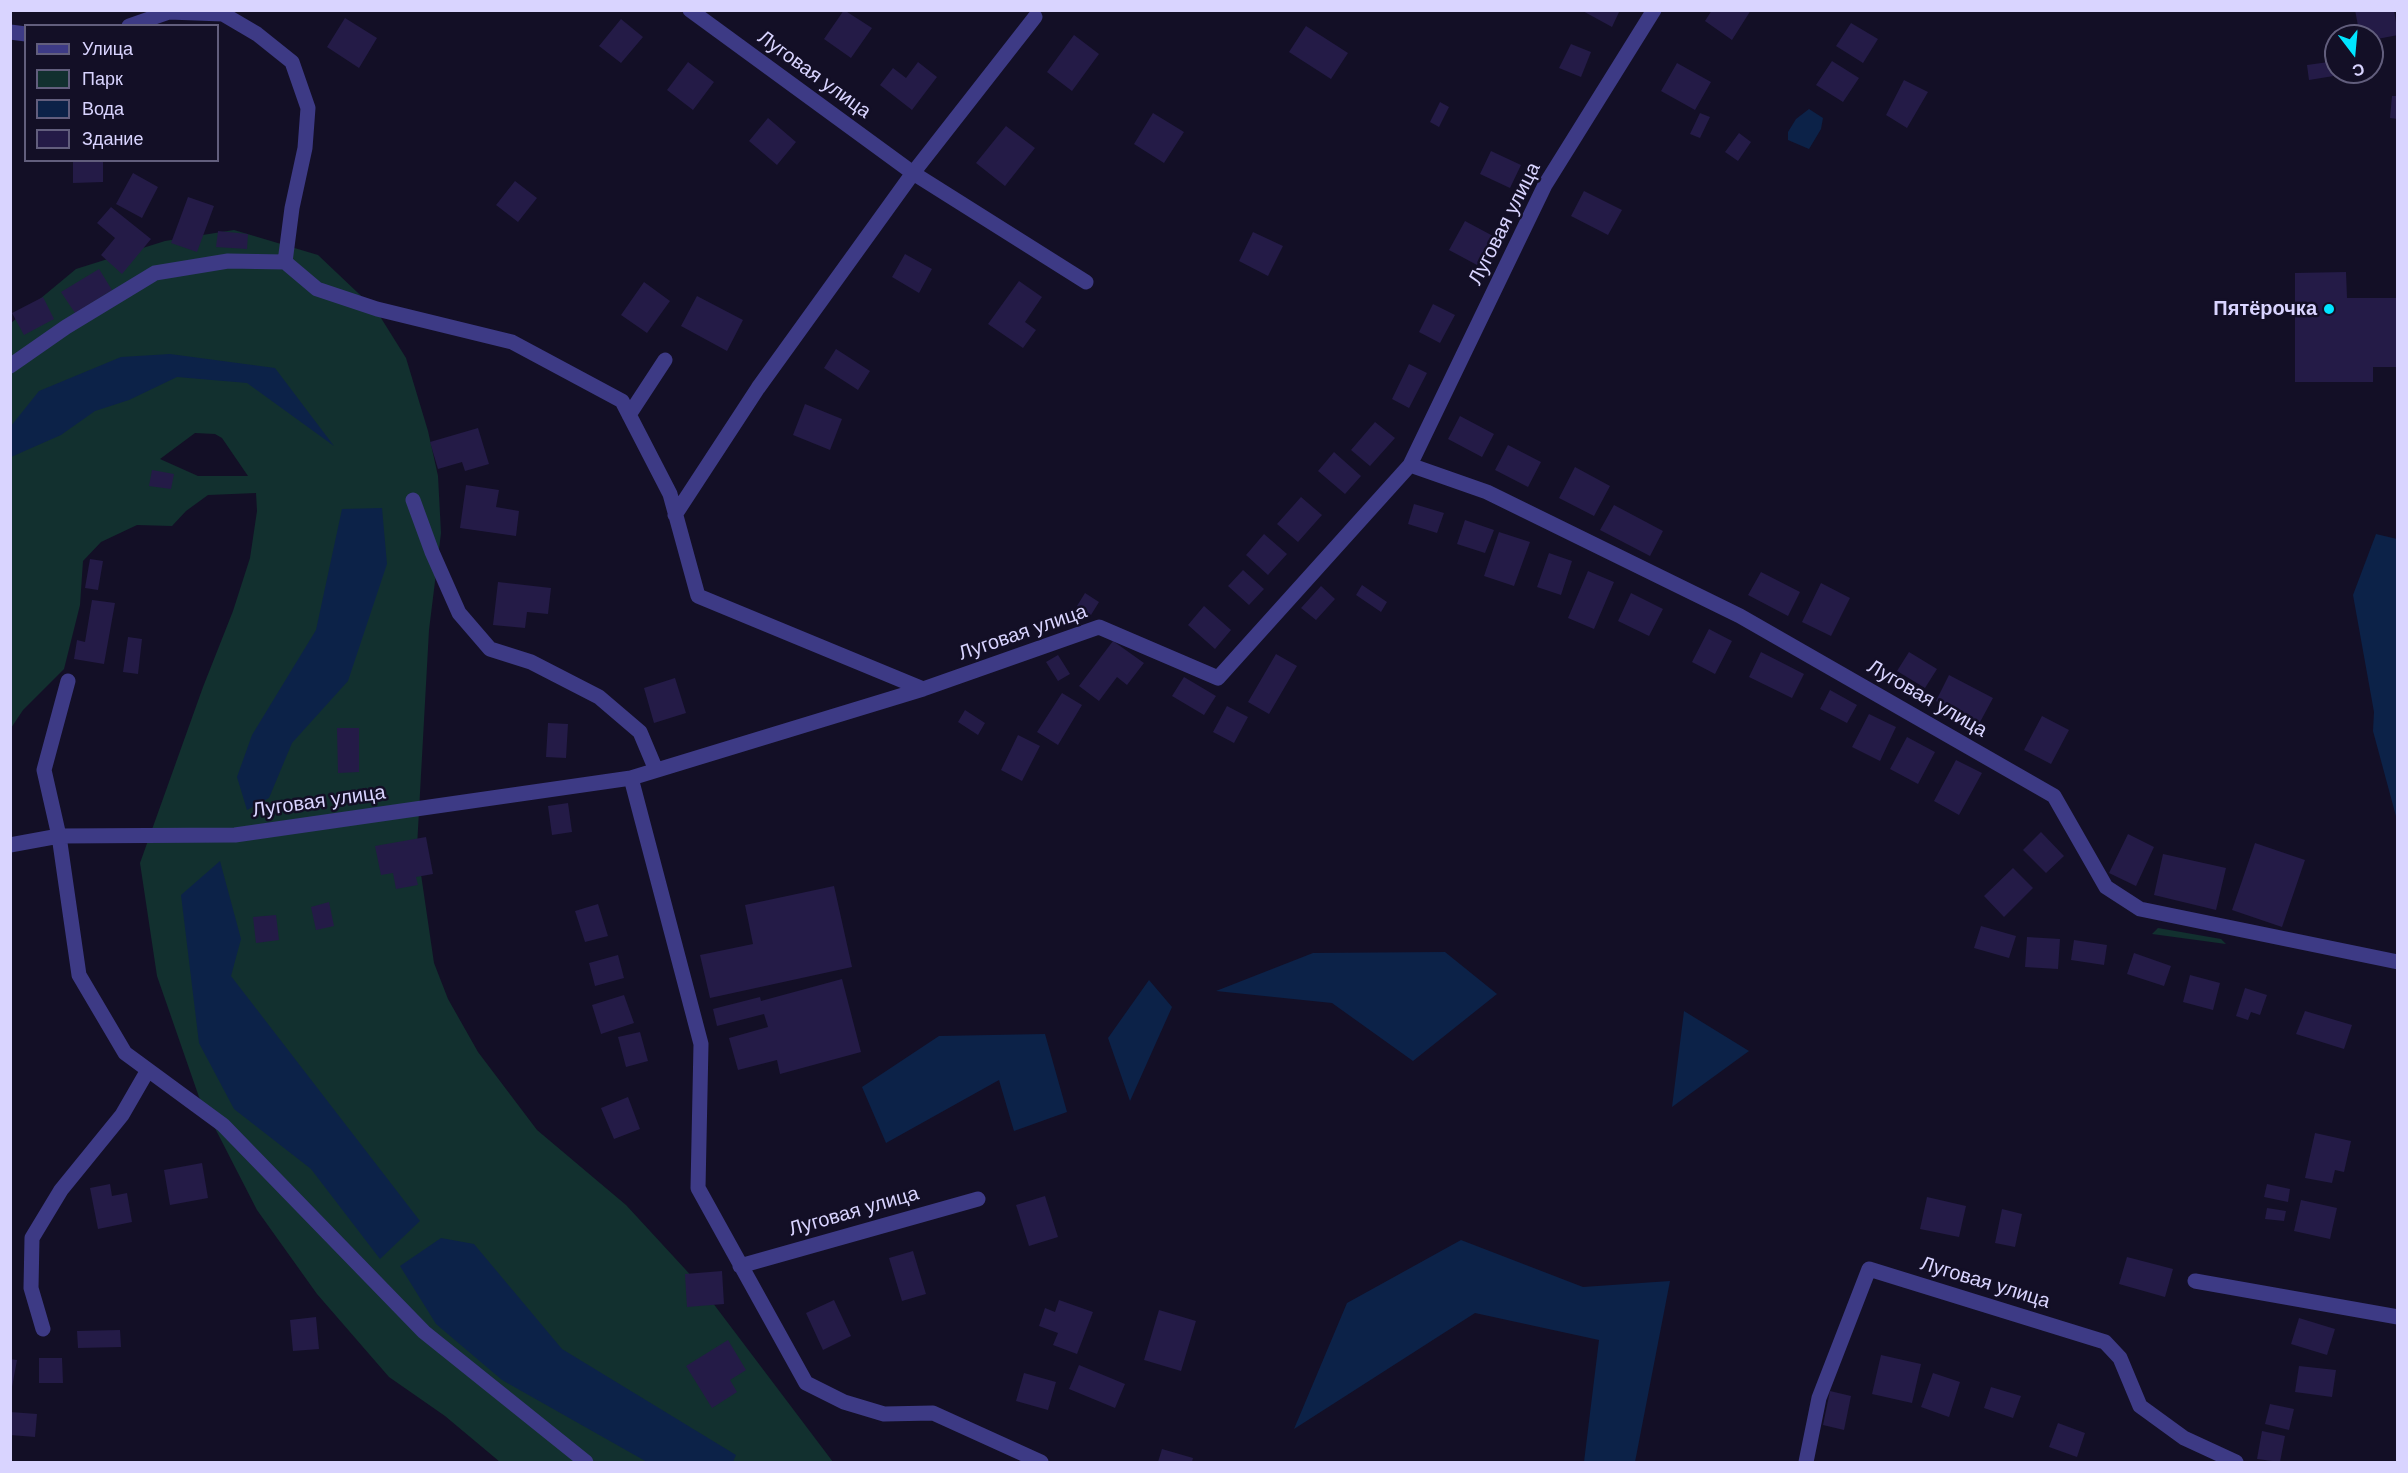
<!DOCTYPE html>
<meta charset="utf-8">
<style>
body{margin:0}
#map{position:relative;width:2408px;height:1473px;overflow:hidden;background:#130f26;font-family:Helvetica,sans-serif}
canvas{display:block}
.frame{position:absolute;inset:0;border:12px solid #d9d4ff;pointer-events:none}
.legend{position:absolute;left:24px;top:24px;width:195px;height:138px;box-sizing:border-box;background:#130f26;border:2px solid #625e7d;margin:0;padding:8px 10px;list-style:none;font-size:18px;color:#d9d4ff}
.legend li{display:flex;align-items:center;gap:12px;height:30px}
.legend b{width:30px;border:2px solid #625e7d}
.north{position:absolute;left:2324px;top:24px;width:60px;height:60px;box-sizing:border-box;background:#130f26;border:2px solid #625e7d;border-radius:50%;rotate:164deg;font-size:16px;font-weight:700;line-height:24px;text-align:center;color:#d9d4ff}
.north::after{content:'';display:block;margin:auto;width:21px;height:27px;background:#00e5ff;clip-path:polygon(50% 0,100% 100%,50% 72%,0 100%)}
</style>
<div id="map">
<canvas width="2408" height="1473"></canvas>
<div class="frame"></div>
<ul class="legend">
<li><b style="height:8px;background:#3d3a85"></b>Улица</li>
<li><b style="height:16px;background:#12302f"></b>Парк</li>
<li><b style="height:16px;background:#0c2248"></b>Вода</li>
<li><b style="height:16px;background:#241b47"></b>Здание</li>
</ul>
<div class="north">С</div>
</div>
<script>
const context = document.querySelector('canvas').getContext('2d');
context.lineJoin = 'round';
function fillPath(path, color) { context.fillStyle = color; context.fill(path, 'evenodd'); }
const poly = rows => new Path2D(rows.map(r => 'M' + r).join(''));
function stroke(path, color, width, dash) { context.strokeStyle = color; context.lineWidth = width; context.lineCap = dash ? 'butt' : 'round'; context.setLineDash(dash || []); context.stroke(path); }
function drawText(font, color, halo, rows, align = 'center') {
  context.font = font + ' Helvetica,sans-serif'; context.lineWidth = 5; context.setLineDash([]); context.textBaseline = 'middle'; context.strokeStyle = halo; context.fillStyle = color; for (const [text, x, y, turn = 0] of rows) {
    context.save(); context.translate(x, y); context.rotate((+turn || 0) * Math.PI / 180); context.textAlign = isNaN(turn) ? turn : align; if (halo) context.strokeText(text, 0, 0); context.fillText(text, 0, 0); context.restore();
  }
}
const green = poly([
 [234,230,318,255,376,310,406,358,428,431,438,476,441,533,429,630,417,847,434,963,448,999,478,1052,537,1130,626,1205,697,1282,833,1462,500,1462,445,1416,389,1377,317,1294,257,1210,199,1097,157,976,140,863,203,687,233,611,250,558,257,511,256,493,208,495,186,511,172,526,137,525,101,542,83,561,80,605,64,669,23,710,11,728,11,323,76,269,165,241],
 [195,433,215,434,222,438,248,476,198,476,160,459],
 [2158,928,2221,939,2226,944,2152,934]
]);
const water = poly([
 [1809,109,1823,118,1821,129,1809,149,1788,140,1788,132,1796,119],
 [170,354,275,368,334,446,247,383,177,377,129,400,95,411,61,435,11,457,11,426,39,391,121,357],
 [382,508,387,564,348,681,292,743,269,798,247,810,237,777,252,735,316,630,342,509],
 [2376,534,2397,539,2397,820,2373,731,2374,712,2353,595],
 [220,861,241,939,231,976,420,1221,380,1259,311,1169,234,1109,199,1043,181,895],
 [1445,952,1497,994,1413,1061,1332,1003,1216,991,1313,953],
 [1149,980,1172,1007,1130,1101,1108,1038],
 [1684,1011,1749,1051,1672,1107],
 [1045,1034,1067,1112,1014,1131,999,1080,886,1143,862,1087,939,1036],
 [441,1238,474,1244,562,1349,736,1455,733,1462,647,1462,502,1380,436,1324,400,1266],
 [1461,1240,1583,1287,1670,1281,1635,1462,1584,1462,1599,1340,1475,1313,1294,1429,1347,1303]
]);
const building = poly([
 [844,10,872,28,851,58,824,39],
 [1581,10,1620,10,1612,27],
 [1712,10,1751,10,1732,40,1705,21],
 [2355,10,2394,10,2398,35,2372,40,2372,36,2360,36],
 [345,18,377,38,359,68,327,47],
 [621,19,643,37,621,63,599,46],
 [1851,23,1878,39,1863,63,1836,46],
 [1306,26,1348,53,1331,79,1289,52],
 [1074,35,1099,54,1072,91,1047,72],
 [1571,44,1591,52,1581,77,1559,68],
 [1832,61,1859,78,1843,102,1816,85],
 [2336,61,2336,72,2346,74,2309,80,2307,65],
 [688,62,714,82,693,110,667,90],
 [918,62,937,77,912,110,880,85,893,68,906,78],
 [1677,63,1711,82,1695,110,1661,91],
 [1904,80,1928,92,1907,128,1886,115],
 [2392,96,2398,96,2398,119,2390,118],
 [1440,102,1449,107,1439,127,1430,122],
 [1153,113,1184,132,1164,163,1134,144],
 [1700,113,1710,117,1700,138,1690,134],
 [768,118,796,142,777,165,749,141],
 [1006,126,1035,148,1005,186,976,163],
 [1739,133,1751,142,1738,161,1725,152],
 [1491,151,1521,165,1510,188,1480,174],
 [73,160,103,160,103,182,73,183],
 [133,173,158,187,142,218,116,204],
 [515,181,537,198,518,222,496,205],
 [1584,191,1622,210,1608,235,1571,216],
 [188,197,214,206,197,252,171,243],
 [111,207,151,239,122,274,101,255,115,238,97,223],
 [1465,221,1493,236,1477,265,1449,250],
 [218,231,248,234,247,249,216,247],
 [1253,232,1283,246,1268,276,1239,261],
 [905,254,932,269,919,293,892,277],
 [99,269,112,290,75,313,61,292],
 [2346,272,2347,298,2398,298,2398,367,2373,367,2373,382,2295,382,2295,273],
 [1019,281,1042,297,1025,322,1036,330,1023,348,988,324],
 [644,282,670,301,647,333,621,315],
 [697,296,743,320,727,351,681,326],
 [43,297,54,319,24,335,12,313],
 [1433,304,1455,315,1440,343,1419,332],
 [836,349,870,371,858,390,824,368],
 [1409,364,1427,373,1409,408,1392,399],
 [805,404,842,419,830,450,793,435],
 [1460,416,1494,434,1482,457,1448,439],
 [1375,422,1395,438,1370,466,1351,450],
 [478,428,489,464,465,471,462,462,438,469,430,442],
 [1508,445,1541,462,1528,487,1495,470],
 [1334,452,1361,476,1345,494,1318,471],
 [1575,467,1610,486,1594,516,1559,498],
 [152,470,174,474,171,489,149,486],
 [466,485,499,490,496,507,519,511,516,536,460,528],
 [1301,497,1322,515,1298,542,1277,524],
 [1414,504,1444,513,1437,533,1408,524],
 [1614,505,1663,531,1650,556,1600,530],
 [1465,520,1494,530,1485,553,1457,544],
 [1499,532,1530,542,1514,586,1484,576],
 [1264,534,1287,554,1268,575,1246,555],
 [1549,553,1572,561,1561,595,1537,587],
 [90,559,103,561,98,590,85,588],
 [1243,570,1264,589,1249,605,1228,586],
 [1588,571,1614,582,1594,629,1568,618],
 [1761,572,1800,592,1788,616,1748,595],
 [498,582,551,588,548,614,527,612,525,628,493,625],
 [1821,583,1850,598,1831,636,1802,622],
 [1362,585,1387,602,1381,612,1356,595],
 [1321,586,1335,599,1316,620,1301,608],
 [1085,593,1099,602,1091,615,1077,606],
 [1631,593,1663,609,1649,636,1618,621],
 [92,600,115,603,104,664,74,659,77,640,85,642],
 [1204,606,1231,630,1215,649,1188,625],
 [1709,629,1732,641,1715,674,1692,662],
 [128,637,142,639,138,674,123,672],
 [1113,641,1144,663,1127,685,1117,677,1099,701,1079,686],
 [1761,652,1804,674,1792,698,1749,677],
 [1909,652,1937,669,1925,688,1897,671],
 [1276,654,1297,666,1269,714,1248,702],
 [1058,655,1070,674,1058,681,1046,662],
 [1949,675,1993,698,1979,724,1936,701],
 [1184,677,1216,696,1204,715,1172,696],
 [675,678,686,713,654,723,644,688],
 [1830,690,1857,705,1847,723,1820,709],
 [1062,693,1082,705,1058,745,1037,732],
 [1227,706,1248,717,1234,743,1213,732],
 [965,710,985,723,978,735,958,722],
 [1869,714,1896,727,1880,761,1852,747],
 [2042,716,2069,730,2051,764,2024,750],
 [548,723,568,724,566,758,546,757],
 [337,728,359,728,359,772,338,773],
 [1018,735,1040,746,1022,781,1001,770],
 [1907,737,1935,752,1918,784,1890,769],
 [1956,760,1982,773,1959,815,1934,801],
 [568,803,572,832,552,835,548,806],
 [2041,832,2064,856,2046,873,2023,850],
 [2128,834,2154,847,2136,886,2109,873],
 [426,837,433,874,416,877,418,885,396,889,393,873,381,875,375,846],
 [2255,843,2305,860,2282,927,2232,910],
 [2163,854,2226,868,2216,910,2154,895],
 [2013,868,2033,888,2004,917,1984,896],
 [834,886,852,967,710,998,700,955,753,944,745,905],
 [329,902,334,926,316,930,311,907],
 [598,904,608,936,585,942,575,911],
 [276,915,279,940,256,943,253,917],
 [1981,926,2016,936,2009,958,1974,948],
 [2027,937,2060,939,2058,969,2025,967],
 [2074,940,2107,945,2104,965,2071,960],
 [2134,953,2171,966,2164,986,2127,974],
 [618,955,624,978,595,986,589,963],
 [2190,975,2220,983,2213,1010,2183,1002],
 [842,979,861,1052,780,1074,777,1060,738,1070,729,1038,768,1027,764,1014,717,1026,713,1009,760,997,761,1001],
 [2245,988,2267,995,2260,1015,2251,1012,2248,1020,2236,1016],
 [624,995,634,1023,601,1034,592,1005],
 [2305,1011,2352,1025,2344,1049,2296,1034],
 [640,1032,648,1061,626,1067,618,1037],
 [628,1097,640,1129,614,1139,601,1108],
 [2315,1133,2351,1141,2344,1172,2335,1170,2332,1183,2305,1178],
 [202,1163,208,1198,170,1205,164,1170],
 [110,1184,112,1196,127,1193,132,1222,98,1229,90,1188],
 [2267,1184,2290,1189,2288,1202,2264,1197],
 [1045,1196,1058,1237,1029,1246,1016,1205],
 [1927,1197,1966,1206,1959,1237,1920,1229],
 [2301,1200,2337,1208,2330,1239,2294,1231],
 [2267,1208,2286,1211,2284,1221,2265,1219],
 [2002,1209,2022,1214,2015,1247,1995,1243],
 [913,1251,926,1294,902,1301,889,1258],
 [2127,1257,2173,1269,2165,1297,2119,1284],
 [722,1271,724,1304,687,1307,685,1274],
 [834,1300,851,1336,823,1350,806,1313],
 [1059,1300,1093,1312,1077,1354,1053,1345,1058,1333,1039,1326,1045,1308,1055,1312],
 [1159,1310,1196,1321,1181,1371,1144,1360],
 [316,1317,319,1349,293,1351,290,1320],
 [2299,1318,2335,1329,2327,1355,2291,1344],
 [120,1330,121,1347,78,1348,77,1331],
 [728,1340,746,1370,730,1380,737,1392,712,1408,686,1366],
 [1881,1355,1921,1364,1912,1403,1872,1394],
 [39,1358,62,1358,63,1383,39,1383],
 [10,1359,17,1360,12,1387,10,1386],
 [1079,1365,1125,1384,1115,1408,1069,1389],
 [2299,1366,2336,1370,2332,1397,2295,1392],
 [1024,1373,1056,1382,1048,1410,1016,1401],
 [1933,1373,1960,1382,1949,1417,1921,1407],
 [1991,1387,2021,1396,2013,1418,1984,1408],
 [1830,1391,1851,1396,1844,1430,1823,1425],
 [2270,1404,2294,1409,2289,1430,2265,1424],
 [10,1412,37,1414,35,1437,10,1435],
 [2058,1423,2085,1433,2077,1457,2049,1447],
 [2262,1431,2285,1436,2280,1462,2257,1459],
 [1162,1449,1193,1458,1192,1462,1158,1462]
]);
const street = poly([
 [690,10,913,173,1086,282],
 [129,26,169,12,223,14,257,34,292,62,308,108,305,148,292,208,285,262],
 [10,32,26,34],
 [10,366,66,327,155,273,228,261,285,262,317,289,377,309,512,342,622,401,670,494,698,596,923,689],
 [629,415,665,360],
 [1410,465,1545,185,1654,10],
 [413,500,432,552,459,613,490,649,531,662,599,697,640,732,656,770],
 [675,515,758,388,913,173,1035,17],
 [68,681,44,770,59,836,79,975,125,1053,223,1125,424,1332,586,1462],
 [631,778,701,1044,698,1188,806,1383,844,1402,884,1414,933,1413,1041,1462],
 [10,845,59,836,235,835,631,778,923,689,1099,627,1218,678,1410,465,1487,492,1740,616,2054,796,2106,887,2140,909,2398,962],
 [740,1266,978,1199],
 [2195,1281,2398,1317],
 [43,1329,31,1288,32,1238,61,1190,122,1115,148,1070],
 [1806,1462,1819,1398,1869,1269,2105,1342,2120,1358,2140,1406,2184,1438,2236,1462]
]);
const markers = [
 [2329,309,6,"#00e5ff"]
];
const streetNames = [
 ["Луговая улица",814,75,36],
 ["Луговая улица",1505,224,-63],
 ["Луговая улица",1023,633,-19],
 ["Луговая улица",1927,699,30],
 ["Луговая улица",319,802,-8],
 ["Луговая улица",854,1212,-16],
 ["Луговая улица",1985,1283,17]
];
const poiNames = [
 ["Пятёрочка",2317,309]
];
fillPath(green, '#12302f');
fillPath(water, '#0c2248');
fillPath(building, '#241b47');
stroke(street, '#3d3a85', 15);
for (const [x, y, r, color] of markers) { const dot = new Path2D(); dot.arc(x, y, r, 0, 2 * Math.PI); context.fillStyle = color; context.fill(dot); stroke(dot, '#130f26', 2); }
drawText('20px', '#d9d4ff', '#130f26', streetNames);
drawText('bold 20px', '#d9d4ff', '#130f26', poiNames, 'right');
</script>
